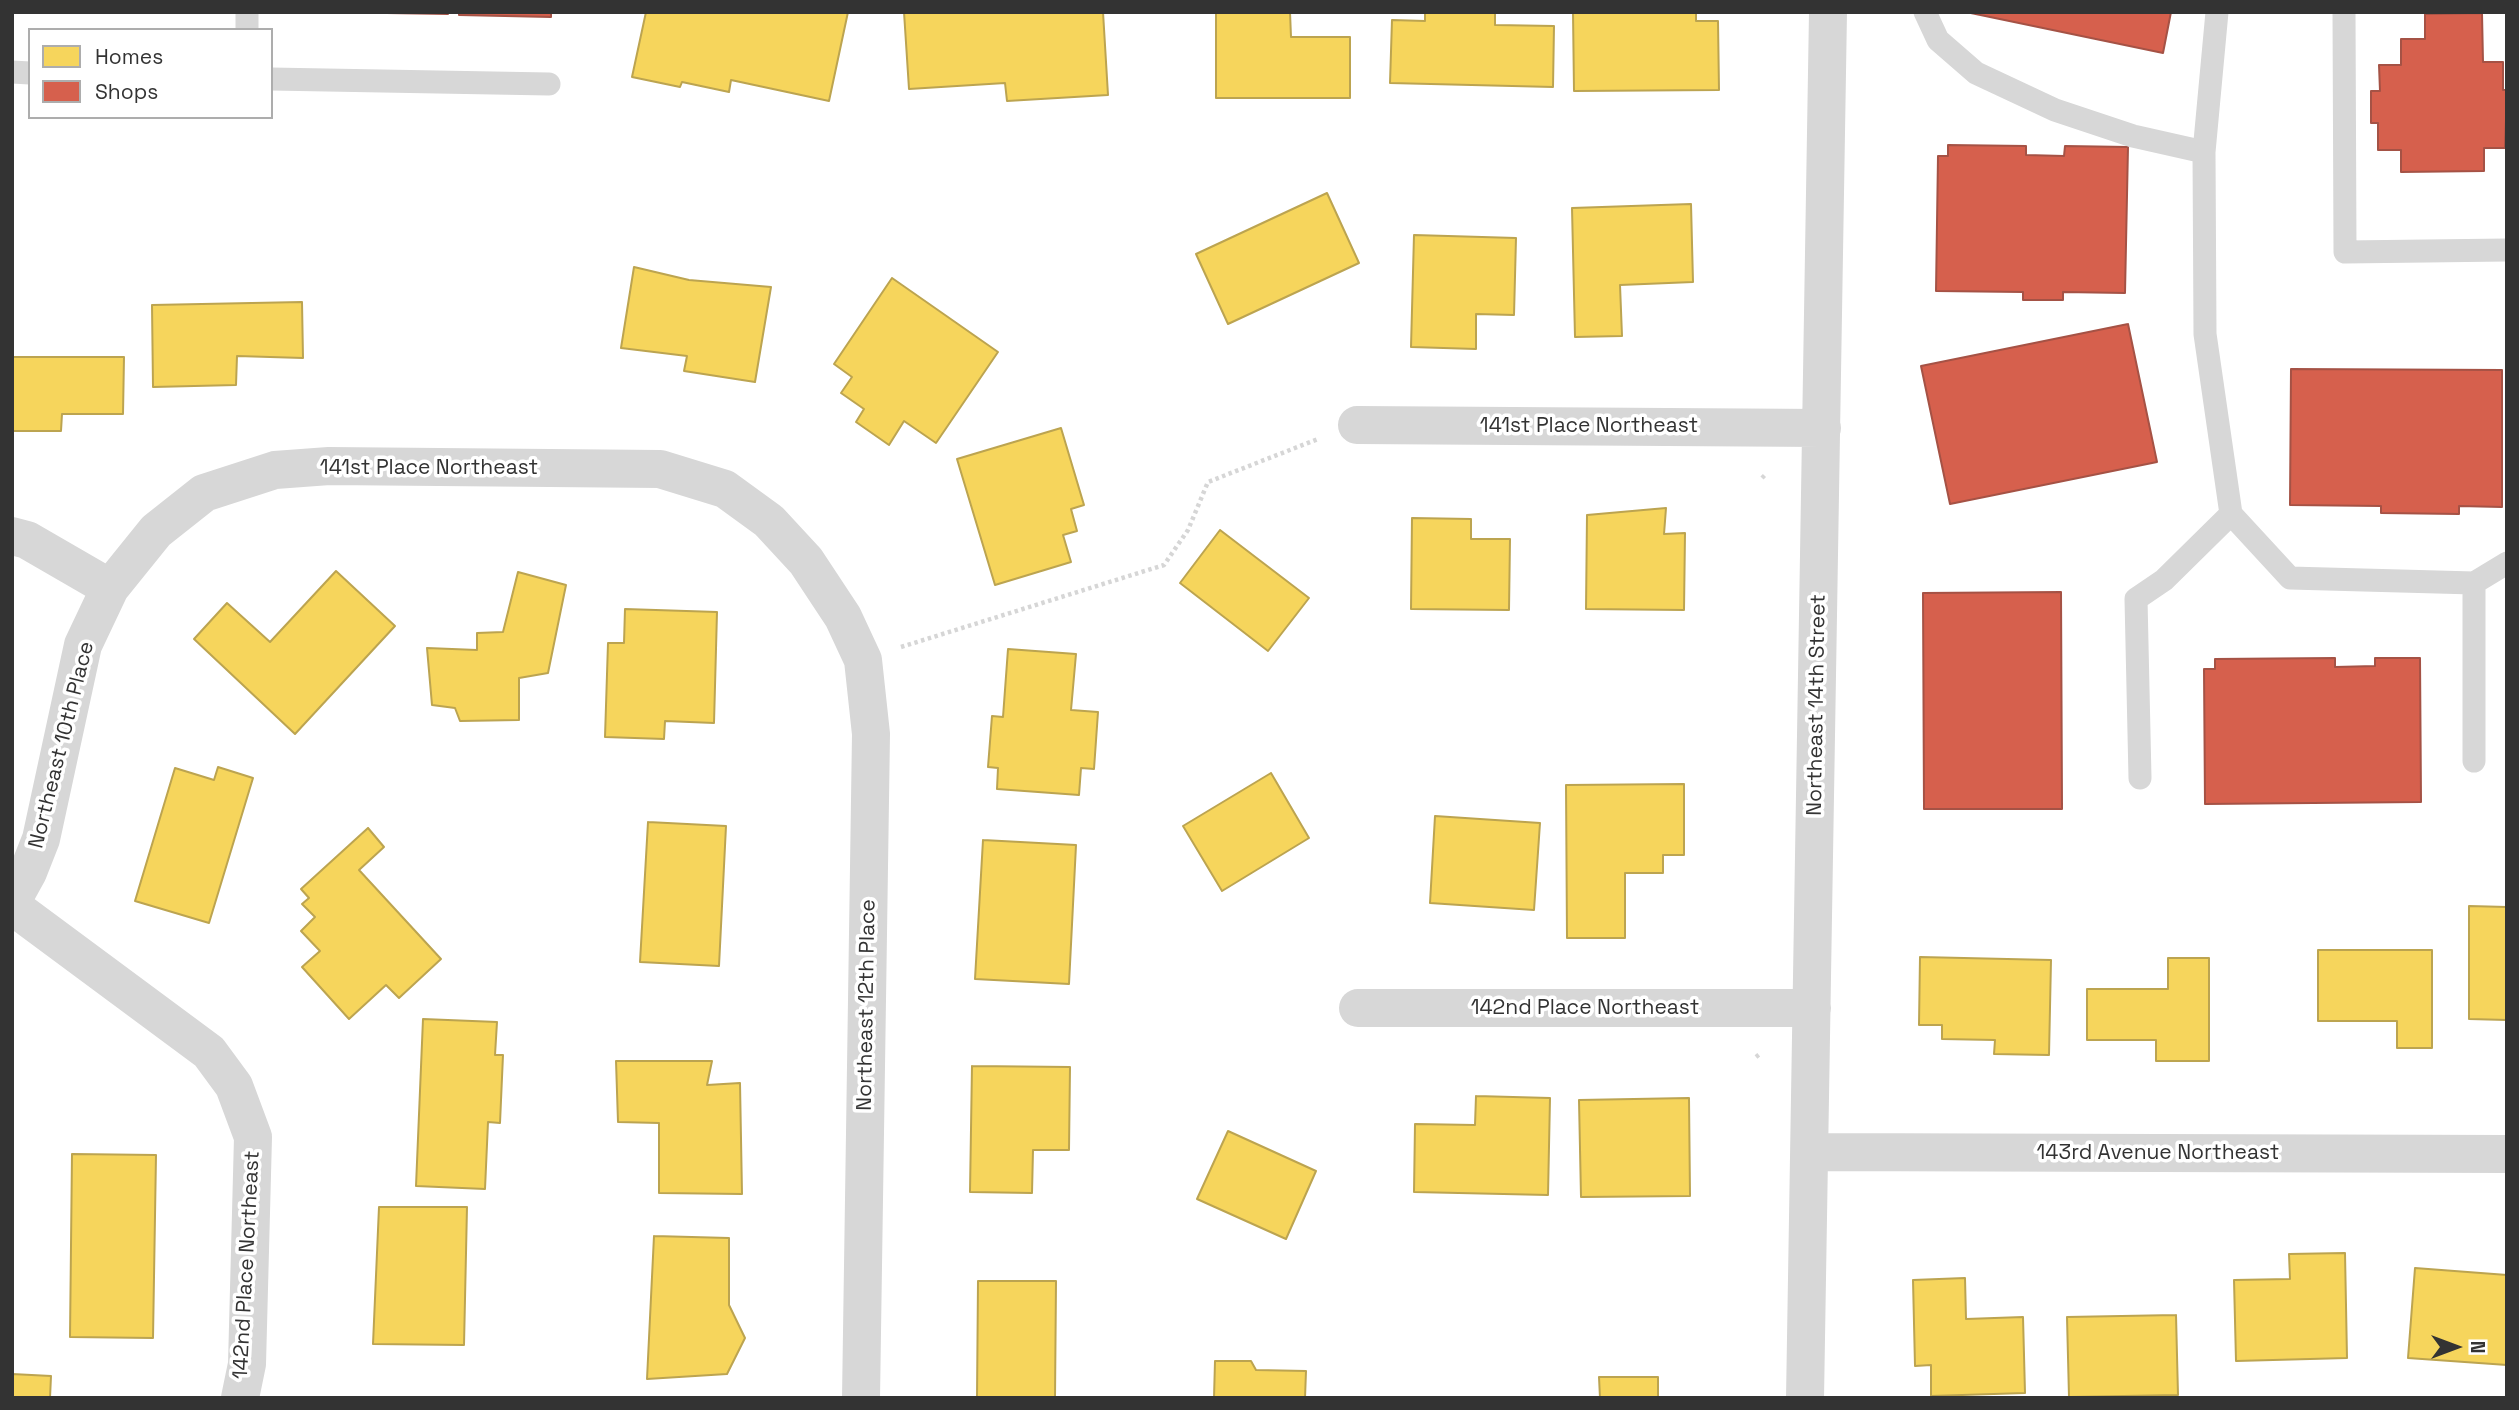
<!DOCTYPE html>
<style>
body{margin:0}
#map{position:relative;width:2519px;height:1410px;overflow:hidden;background:#fff;font-family:"Space Grotesk",sans-serif}
canvas{display:block}
.frame{position:absolute;inset:0;border:14px solid #333;pointer-events:none}
.legend{position:absolute;left:28px;top:28px;width:245px;height:91px;box-sizing:border-box;background:#fff;border:2px solid #adadad;margin:0;padding:9px 12px;list-style:none;font-size:21px;color:#333}
.legend li{display:flex;align-items:center;gap:14px;height:35px}
.legend b{width:35px;border:2px solid #adadad}
.north{position:absolute;left:2421px;top:1312px;width:70px;height:70px;-webkit-text-stroke:5px #fff;paint-order:stroke;rotate:90deg;font-size:19px;font-weight:700;line-height:28px;text-align:center;color:#333}
.north::after{content:'';display:block;margin:auto;width:24px;height:32px;background:#333;clip-path:polygon(50% 0,100% 100%,50% 72%,0 100%)}
</style>
<div id="map">
<canvas width="2519" height="1410"></canvas>
<div class="frame"></div>
<ul class="legend">
<li><b style="height:19px;background:#f6d55c"></b>Homes</li>
<li><b style="height:19px;background:#d6604d"></b>Shops</li>
</ul>
<div class="north">N</div>
</div>
<script>
const context = document.querySelector('canvas').getContext('2d');
context.lineJoin = 'round';
function fillPath(path, color) { context.fillStyle = color; context.fill(path, 'evenodd'); }
const poly = rows => new Path2D(rows.map(r => 'M' + r).join(''));
function stroke(path, color, width, dash) { context.strokeStyle = color; context.lineWidth = width; context.lineCap = dash ? 'butt' : 'round'; context.setLineDash(dash || []); context.stroke(path); }
function drawText(font, color, halo, rows, align = 'center') {
  context.font = font + ' "Space Grotesk",sans-serif'; context.lineWidth = 7; context.setLineDash([]); context.textBaseline = 'middle'; context.strokeStyle = halo; context.fillStyle = color; for (const [text, x, y, turn = 0] of rows) {
    context.save(); context.translate(x, y); context.rotate((+turn || 0) * Math.PI / 180); context.textAlign = isNaN(turn) ? turn : align; if (halo) context.strokeText(text, 0, 0); context.fillText(text, 0, 0); context.restore();
  }
}
const homes = poly([
 [646,12,848,12,829,101,731,80,729,92,682,82,680,87,632,77,646,12],
 [904,12,1103,12,1108,95,1007,101,1005,83,909,89,904,12],
 [1216,12,1290,12,1291,37,1350,37,1350,98,1216,98,1216,12],
 [1425,12,1495,12,1495,25,1554,26,1553,87,1390,83,1392,20,1425,21,1425,12],
 [1573,12,1696,12,1696,21,1718,21,1719,90,1574,91,1573,12],
 [1327,193,1359,263,1228,324,1196,254,1327,193],
 [1691,204,1693,282,1620,285,1622,336,1575,337,1572,208,1691,204],
 [1414,235,1516,238,1514,315,1476,314,1476,349,1411,347,1414,235],
 [634,267,689,280,771,287,755,382,684,371,687,356,621,348,634,267],
 [892,278,998,352,936,443,904,421,889,445,856,422,864,409,841,393,852,377,834,364,892,278],
 [302,302,303,358,237,356,236,385,153,387,152,305,302,302],
 [12,357,124,357,123,414,62,414,61,431,12,431,12,357],
 [1061,428,1084,505,1071,509,1077,531,1063,535,1071,562,995,585,957,459,1061,428],
 [1666,508,1664,534,1685,533,1684,610,1586,609,1587,515,1666,508],
 [1412,518,1471,519,1471,539,1510,539,1509,610,1411,609,1412,518],
 [1220,530,1309,598,1268,651,1180,583,1220,530],
 [336,571,395,626,295,734,194,639,227,603,270,642,336,571],
 [518,572,566,585,548,673,519,678,519,720,460,721,455,708,432,705,427,648,477,650,477,633,503,632,518,572],
 [625,609,717,612,714,723,665,721,664,739,605,737,608,643,624,643,625,609],
 [1008,649,1076,654,1071,710,1098,712,1094,769,1081,768,1079,795,997,789,998,768,988,767,992,716,1003,717,1008,649],
 [218,767,253,778,209,923,135,901,175,768,214,780,218,767],
 [1271,773,1309,838,1222,891,1183,826,1271,773],
 [1684,784,1684,855,1663,855,1663,873,1625,873,1625,938,1567,938,1566,785,1684,784],
 [1435,816,1540,823,1534,910,1430,903,1435,816],
 [648,822,726,826,719,966,640,962,648,822],
 [368,828,384,847,359,870,441,959,399,998,386,985,349,1019,302,967,320,951,301,931,315,917,302,904,309,898,301,889,368,828],
 [983,840,1076,845,1069,984,975,979,983,840],
 [2469,906,2507,907,2507,1020,2469,1019,2469,906],
 [2318,950,2432,950,2432,1048,2397,1048,2397,1021,2318,1021,2318,950],
 [1920,957,2051,960,2049,1055,1994,1054,1995,1040,1942,1039,1942,1025,1919,1025,1920,957],
 [2168,958,2209,958,2209,1061,2156,1061,2156,1040,2087,1040,2087,989,2168,989,2168,958],
 [423,1019,497,1022,495,1055,503,1055,500,1123,488,1122,485,1189,416,1186,423,1019],
 [616,1061,712,1061,707,1085,740,1083,742,1194,659,1193,659,1123,618,1122,616,1061],
 [972,1066,1070,1067,1069,1150,1033,1150,1032,1193,970,1192,972,1066],
 [1476,1096,1550,1098,1548,1195,1414,1192,1415,1124,1475,1125,1476,1096],
 [1689,1098,1690,1196,1581,1197,1579,1100,1689,1098],
 [1228,1131,1316,1171,1286,1239,1197,1199,1228,1131],
 [72,1154,156,1155,153,1338,70,1337,72,1154],
 [379,1207,467,1207,464,1345,373,1344,379,1207],
 [654,1236,729,1238,729,1305,745,1338,727,1374,647,1379,654,1236],
 [2345,1253,2347,1358,2236,1361,2234,1280,2290,1279,2289,1254,2345,1253],
 [2415,1268,2507,1275,2507,1365,2408,1358,2415,1268],
 [1965,1278,1966,1319,2023,1317,2025,1393,1931,1396,1931,1365,1915,1366,1913,1280,1965,1278],
 [978,1281,1056,1281,1055,1398,977,1398,978,1281],
 [2176,1315,2178,1395,2069,1397,2067,1317,2176,1315],
 [1215,1361,1251,1361,1256,1370,1306,1371,1305,1398,1316,1398,1214,1398,1215,1361],
 [12,1374,51,1376,50,1398,12,1398,12,1374],
 [1599,1377,1658,1377,1658,1398,1600,1398,1599,1377]
]);
const shops = poly([
 [325,12,448,12,448,14,325,12],
 [459,12,551,12,551,17,459,15,459,12],
 [1966,12,2171,12,2163,53,1966,12],
 [2482,13,2483,62,2503,62,2503,90,2507,90,2505,148,2484,148,2484,171,2401,172,2401,150,2378,150,2378,123,2371,123,2371,91,2380,91,2379,65,2401,65,2401,39,2425,39,2425,14,2482,13],
 [1948,145,2026,146,2026,155,2064,156,2065,146,2128,147,2125,293,2063,292,2063,300,2023,300,2023,292,1936,291,1938,156,1948,156,1948,145],
 [2128,324,2157,462,1950,504,1921,366,2128,324],
 [2291,369,2502,370,2502,507,2459,506,2459,514,2381,513,2381,506,2290,505,2291,369],
 [2061,592,2062,809,1924,809,1923,593,2061,592],
 [2335,658,2335,667,2375,666,2375,658,2420,658,2421,802,2205,804,2204,669,2215,669,2215,659,2335,658]
]);
const path = poly([
 [1762,478,1766,474],
 [901,647,1164,565,1188,530,1208,482,1318,439],
 [1756,1057,1761,1053]
]);
const lane = poly([
 [1925,12,1938,40,1976,73,2055,110,2133,136,2204,152],
 [2344,12,2345,252,2507,250],
 [247,30,247,12],
 [12,72,30,73],
 [271,79,549,84],
 [2231,514,2290,578,2474,583,2474,761],
 [2474,583,2507,563],
 [2140,778,2136,599,2164,580,2231,514,2205,334,2204,152,2217,12]
]);
const street = poly([
 [1357,425,1822,428],
 [12,536,27,540,110,588,156,531,204,493,275,470,329,466,660,469,725,489,769,521,806,561,843,617,863,660,871,734,861,1398],
 [12,901,28,872,41,839,83,645,110,588],
 [12,906,209,1052,234,1086,253,1137,247,1364,240,1398],
 [1358,1008,1812,1008],
 [1810,1152,2507,1154],
 [1805,1398,1828,12]
]);
const streetNames = [
 ["141st Place Northeast",1589,426],
 ["141st Place Northeast",429,468],
 ["Northeast 14th Street",1817,705,-89],
 ["Northeast 10th Place",62,745,-76],
 ["Northeast 12th Place",867,1005,-89],
 ["142nd Place Northeast",1585,1008],
 ["143rd Avenue Northeast",2158,1153],
 ["142nd Place Northeast",247,1265,-87]
];
fillPath(homes, '#f6d55c');
stroke(homes, '#bca450', 2);
fillPath(shops, '#d6604d');
stroke(shops, '#a55245', 2);
stroke(path, '#d6d6d6', 4.5, [3.5, 3.5]);
stroke(lane, '#d7d7d7', 23);
stroke(street, '#d7d7d7', 38);
drawText('21px', '#333', '#fff', streetNames);
</script>
